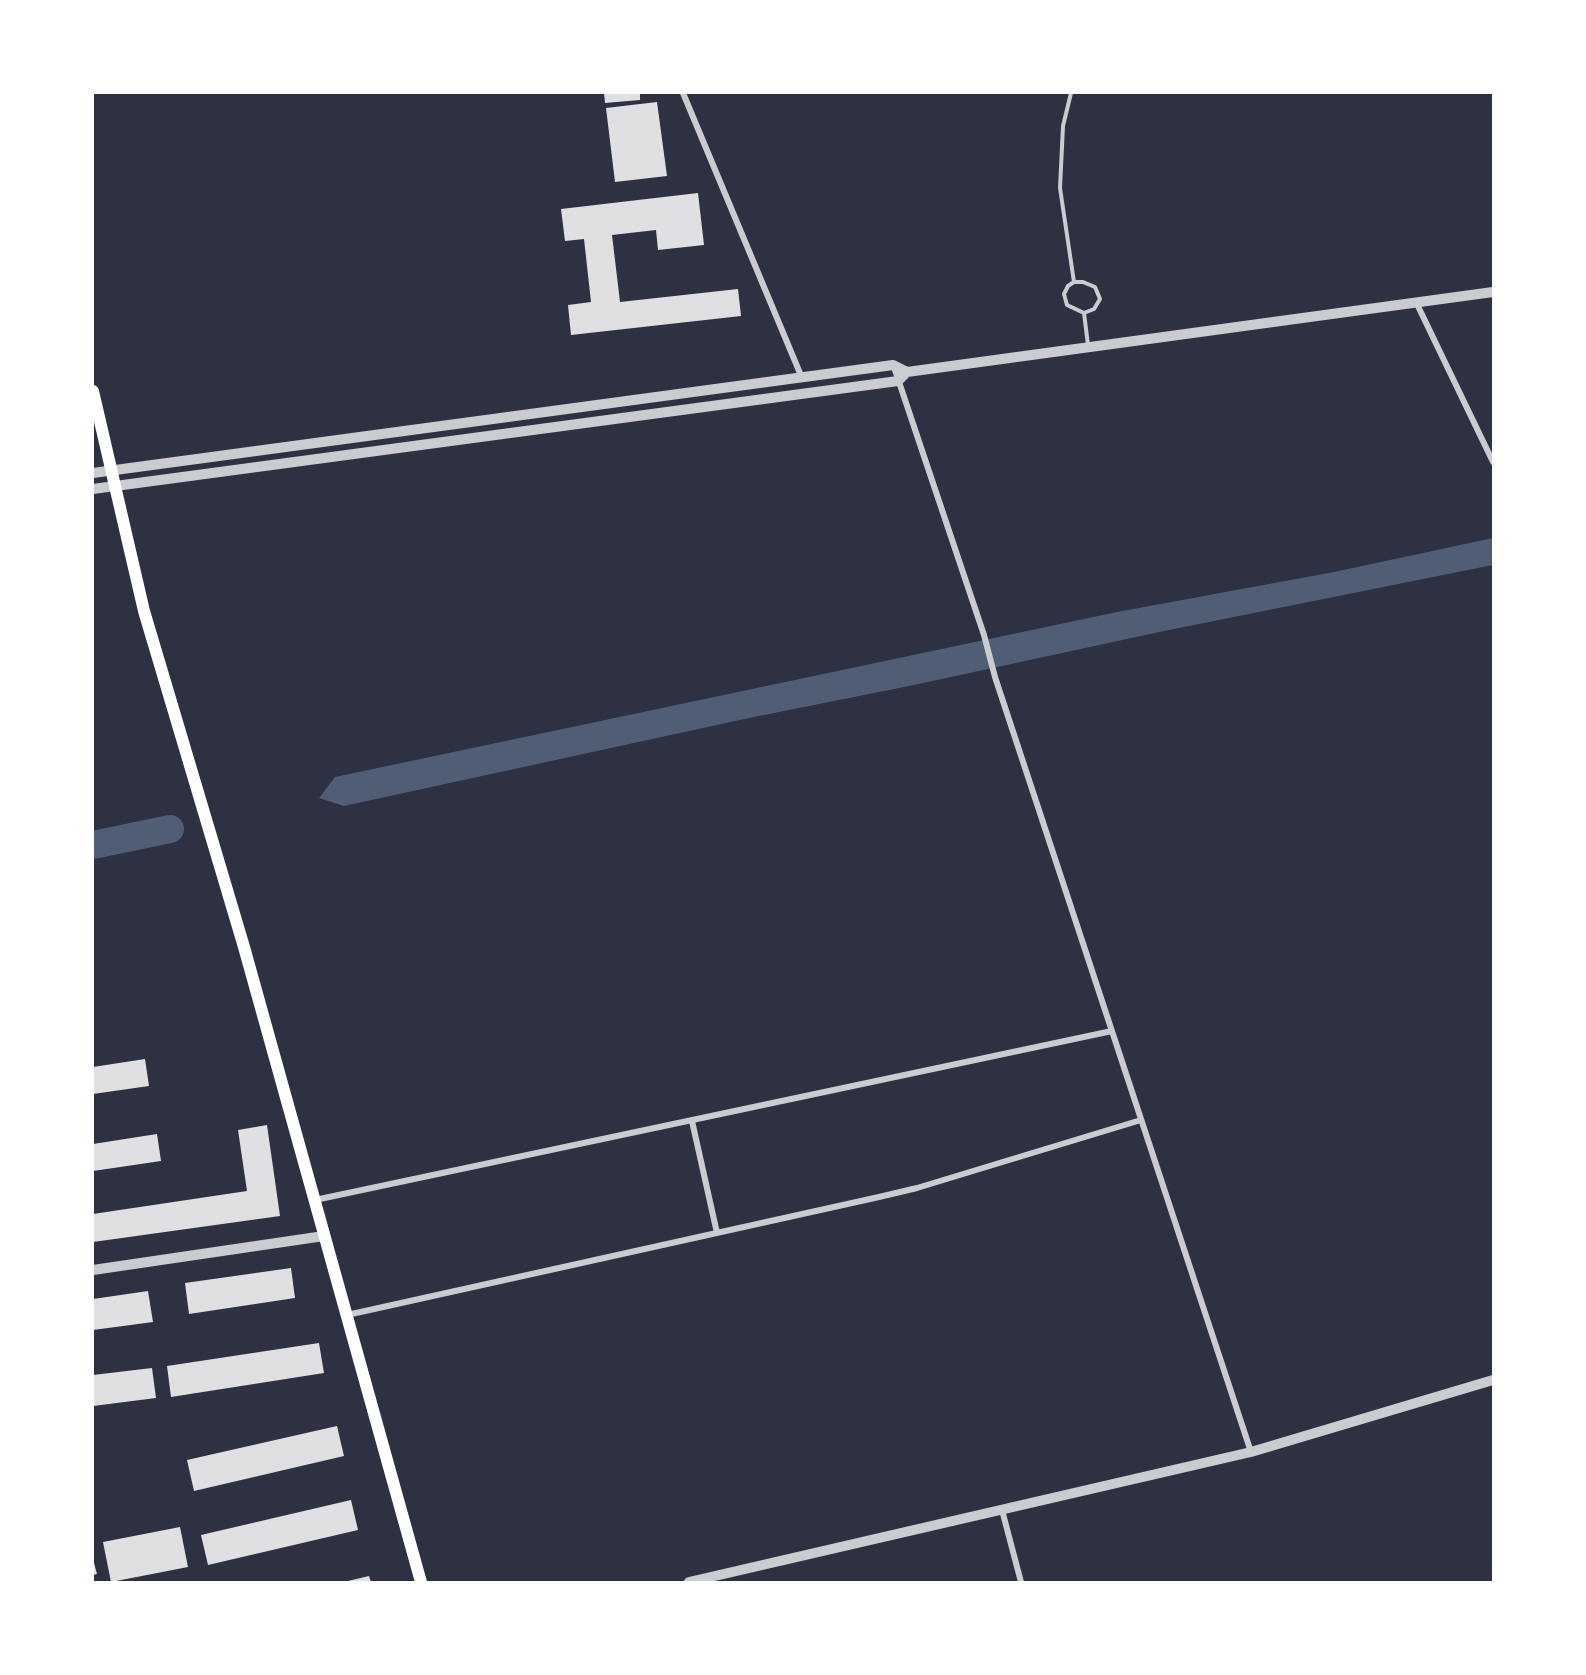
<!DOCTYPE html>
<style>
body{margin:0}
#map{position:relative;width:1586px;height:1675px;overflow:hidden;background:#2d3142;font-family:Roboto,sans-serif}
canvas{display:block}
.frame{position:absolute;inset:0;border:94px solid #fff;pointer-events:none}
</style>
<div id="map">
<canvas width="1586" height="1675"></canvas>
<div class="frame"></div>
</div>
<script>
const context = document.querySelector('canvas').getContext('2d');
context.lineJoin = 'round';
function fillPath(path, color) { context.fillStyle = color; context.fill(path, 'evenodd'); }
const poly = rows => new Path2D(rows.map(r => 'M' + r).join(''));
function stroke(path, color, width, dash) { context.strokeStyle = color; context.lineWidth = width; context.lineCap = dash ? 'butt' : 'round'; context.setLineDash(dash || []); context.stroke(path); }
const water = poly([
 [1493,538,1493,565,1164,631,914,685,749,718,344,806,319,798,335,777,1117,612,1334,572],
 [149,820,167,829,156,843,93,856,93,832]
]);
const river = poly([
 [93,845,170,829]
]);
const building = poly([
 [604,93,640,93,640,100,605,103],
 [657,102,667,176,615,182,606,108],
 [698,193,704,245,658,250,656,230,612,235,620,302,738,289,741,316,571,335,568,305,591,302,584,239,565,241,561,209],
 [145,1059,149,1086,93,1094,93,1067],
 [267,1125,280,1216,93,1242,93,1214,247,1191,238,1130],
 [157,1134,161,1161,93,1171,93,1144],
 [291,1268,295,1298,189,1314,185,1283],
 [148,1291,153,1322,93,1330,93,1299],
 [319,1343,324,1373,171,1397,167,1366],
 [152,1368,156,1398,93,1406,93,1375],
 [337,1426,344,1456,194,1491,187,1460],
 [351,1500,358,1530,208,1565,201,1535],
 [180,1527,188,1567,111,1582,103,1542],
 [93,1559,97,1574,93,1575],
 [369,1576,371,1582,348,1582,348,1581]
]);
const service = poly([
 [1071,93,1063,126,1060,188,1074,282],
 [1074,282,1083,282,1095,287,1100,299,1094,309,1084,313,1067,305,1064,294,1068,286,1074,282],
 [1084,313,1088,345]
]);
const minor = poly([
 [683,93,802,378],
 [1416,302,1493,462],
 [894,367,984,635,995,677,1251,1452],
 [692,1121,717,1233],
 [315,1200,1112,1031],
 [347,1315,879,1197,917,1188,1141,1120],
 [1002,1510,1021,1582]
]);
const tertiary = poly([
 [93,473,893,365,907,372,1493,292],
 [93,489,898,381,907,372],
 [93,1270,324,1236],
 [689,1582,1251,1452,1493,1380]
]);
const secondary = poly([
 [93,391,144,611,244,947,421,1582]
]);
fillPath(water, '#4f5d75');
stroke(river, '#4f5d75', 28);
fillPath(building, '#e0e0e3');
stroke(service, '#caccd0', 4);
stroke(minor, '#caccd0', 6);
stroke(tertiary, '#caccd0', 10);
stroke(secondary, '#fff', 12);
</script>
